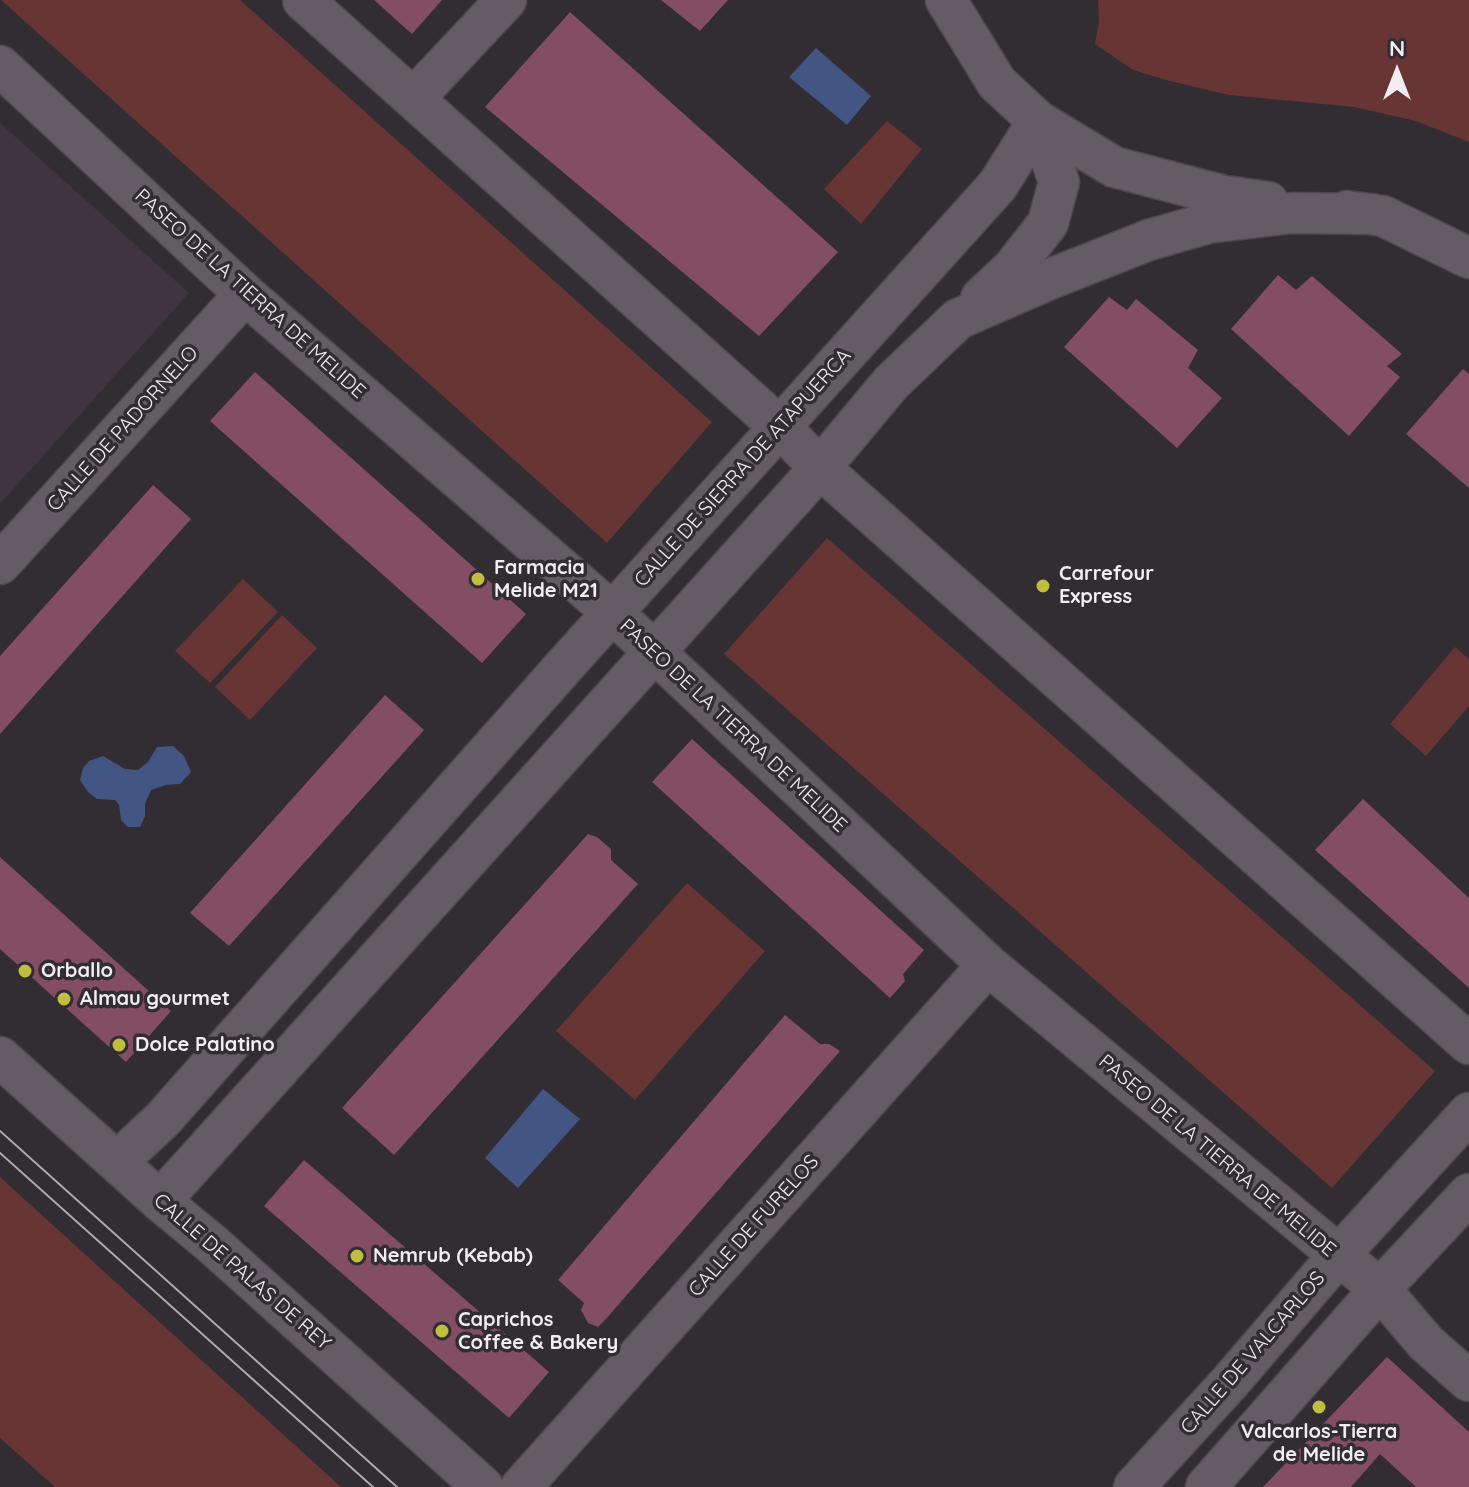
<!DOCTYPE html>
<style>
body{margin:0}
#map{position:relative;width:1469px;height:1487px;overflow:hidden;background:#322c33;font-family:Quicksand,sans-serif}
canvas{display:block}
.north{position:absolute;left:1357px;top:32px;width:80px;height:80px;-webkit-text-stroke:6px #322c33;paint-order:stroke;rotate:0deg;font-size:22px;font-weight:700;line-height:32px;text-align:center;color:#f1edf1}
.north::after{content:'';display:block;margin:auto;width:28px;height:36px;background:#f1edf1;clip-path:polygon(50% 0,100% 100%,50% 72%,0 100%)}
</style>
<div id="map">
<canvas width="1469" height="1487"></canvas>
<div class="north">N</div>
</div>
<script>
const context = document.querySelector('canvas').getContext('2d');
context.lineJoin = 'round';
function fillPath(path, color) { context.fillStyle = color; context.fill(path, 'evenodd'); }
const poly = rows => new Path2D(rows.map(r => 'M' + r).join(''));
function stroke(path, color, width, dash) { context.strokeStyle = color; context.lineWidth = width; context.lineCap = dash ? 'butt' : 'round'; context.setLineDash(dash || []); context.stroke(path); }
function drawText(font, color, halo, rows, align = 'center') {
  context.font = font + ' Quicksand,sans-serif'; context.lineWidth = 7; context.setLineDash([]); context.textBaseline = 'middle'; context.strokeStyle = halo; context.fillStyle = color; for (const [text, x, y, turn = 0] of rows) {
    context.save(); context.translate(x, y); context.rotate((+turn || 0) * Math.PI / 180); context.textAlign = isNaN(turn) ? turn : align; if (halo) context.strokeText(text, 0, 0); context.fillText(text, 0, 0); context.restore();
  }
}
const built = poly([
 [0,123,189,293,0,504]
]);
const green = poly([
 [1,0,240,0,712,422,607,543],
 [1098,0,1469,0,1469,142,1416,121,1354,107,1229,95,1170,81,1133,70,1095,44,1099,21],
 [887,121,922,149,861,224,824,189],
 [827,538,1435,1071,1332,1188,724,654],
 [243,579,278,612,210,683,175,651],
 [282,615,317,648,250,720,215,687],
 [1455,647,1469,659,1469,706,1426,756,1390,724],
 [687,883,765,951,635,1100,556,1031],
 [0,1177,341,1487,55,1487,0,1438]
]);
const water = poly([
 [816,48,871,96,847,125,789,77],
 [173,746,184,756,191,772,180,784,166,785,151,790,145,804,145,816,140,827,128,827,121,820,119,805,115,800,97,799,88,792,80,780,83,768,89,761,103,756,125,769,138,770,148,762,157,747],
 [543,1089,580,1119,518,1188,485,1158]
]);
const building = poly([
 [374,0,442,0,412,34],
 [661,0,728,0,700,31],
 [570,12,838,252,759,336,485,107],
 [1278,275,1296,290,1312,276,1402,354,1387,366,1400,377,1349,436,1231,329],
 [1109,297,1127,310,1136,299,1198,350,1188,368,1222,398,1177,448,1064,347],
 [1463,369,1469,374,1469,488,1406,434],
 [255,372,526,614,482,663,210,421],
 [153,485,191,519,0,734,0,656],
 [385,695,424,730,229,946,190,913],
 [692,739,924,950,903,974,905,981,890,998,652,782],
 [1363,799,1469,898,1469,988,1315,850],
 [588,834,597,837,611,849,611,860,638,884,394,1155,342,1108],
 [0,857,171,1011,126,1062,0,949],
 [785,1015,820,1044,829,1044,840,1051,605,1320,598,1327,588,1323,581,1310,584,1303,558,1280],
 [304,1160,549,1372,509,1418,264,1206],
 [1387,1357,1469,1432,1469,1487,1416,1487,1380,1454,1351,1487,1263,1487]
]);
const minor = poly([
 [303,0,781,428,820,468,1469,1044],
 [946,0,997,83,1038,121,1114,167,1225,196,1268,202],
 [0,66,245,294,613,613,988,965,1380,1289,1426,1343,1469,1381],
 [414,98,506,0],
 [1347,211,1383,216,1469,258],
 [981,298,1013,268,1048,223,1059,182,1038,121],
 [0,564,245,294],
 [0,1057,160,1201,212,1244,483,1487],
 [117,1162,163,1119,567,663,998,185,1038,121],
 [160,1201,820,468,891,383,958,319,1050,279,1149,240,1208,223,1292,213,1372,214],
 [521,1487,988,965],
 [1134,1487,1230,1382,1338,1256,1469,1113],
 [1206,1487,1380,1289,1469,1194]
]);
const tram = poly([
 [0,1131,397,1487],
 [0,1153,373,1487]
]);
const markers = [
 [478,579,8,"#c0be41"],
 [1043,586,8,"#c0be41"],
 [25,971,8,"#c0be41"],
 [64,999,8,"#c0be41"],
 [119,1045,8,"#c0be41"],
 [357,1256,8,"#c0be41"],
 [442,1331,8,"#c0be41"],
 [1319,1407,8,"#c0be41"]
];
const streetNames = [
 ["PASEO DE LA TIERRA DE MELIDE",250,294,42],
 ["CALLE DE PADORNELO",123,429,-48],
 ["CALLE DE SIERRA DE ATAPUERCA",743,468,-48],
 ["PASEO DE LA TIERRA DE MELIDE",733,726,43],
 ["PASEO DE LA TIERRA DE MELIDE",1217,1156,40],
 ["CALLE DE FURELOS",754,1226,-48],
 ["CALLE DE PALAS DE REY",242,1272,41],
 ["CALLE DE VALCARLOS",1253,1353,-49]
];
const poiNames = [
 ["Farmacia",494,568],
 ["Melide M21",494,591],
 ["Carrefour",1059,574],
 ["Express",1059,597],
 ["Orballo",41,971],
 ["Almau gourmet",80,999],
 ["Dolce Palatino",135,1045],
 ["Nemrub (Kebab)",373,1256],
 ["Caprichos",458,1320],
 ["Coffee & Bakery",458,1343],
 ["Valcarlos-Tierra",1319,1432,"center"],
 ["de Melide",1319,1455,"center"]
];
fillPath(built, '#3f343f');
fillPath(green, '#673534');
fillPath(water, '#435582');
fillPath(building, '#834e64');
stroke(minor, '#4e484e', 43);
stroke(minor, '#645c64', 40);
stroke(tram, '#b0abb0', 2);
for (const [x, y, r, color] of markers) { const dot = new Path2D(); dot.arc(x, y, r, 0, 2 * Math.PI); context.fillStyle = color; context.fill(dot); stroke(dot, '#322c33', 3); }
drawText('20px', '#f1edf1', '#322c33', streetNames);
drawText('bold 20px', '#f1edf1', '#322c33', poiNames, 'left');
</script>
